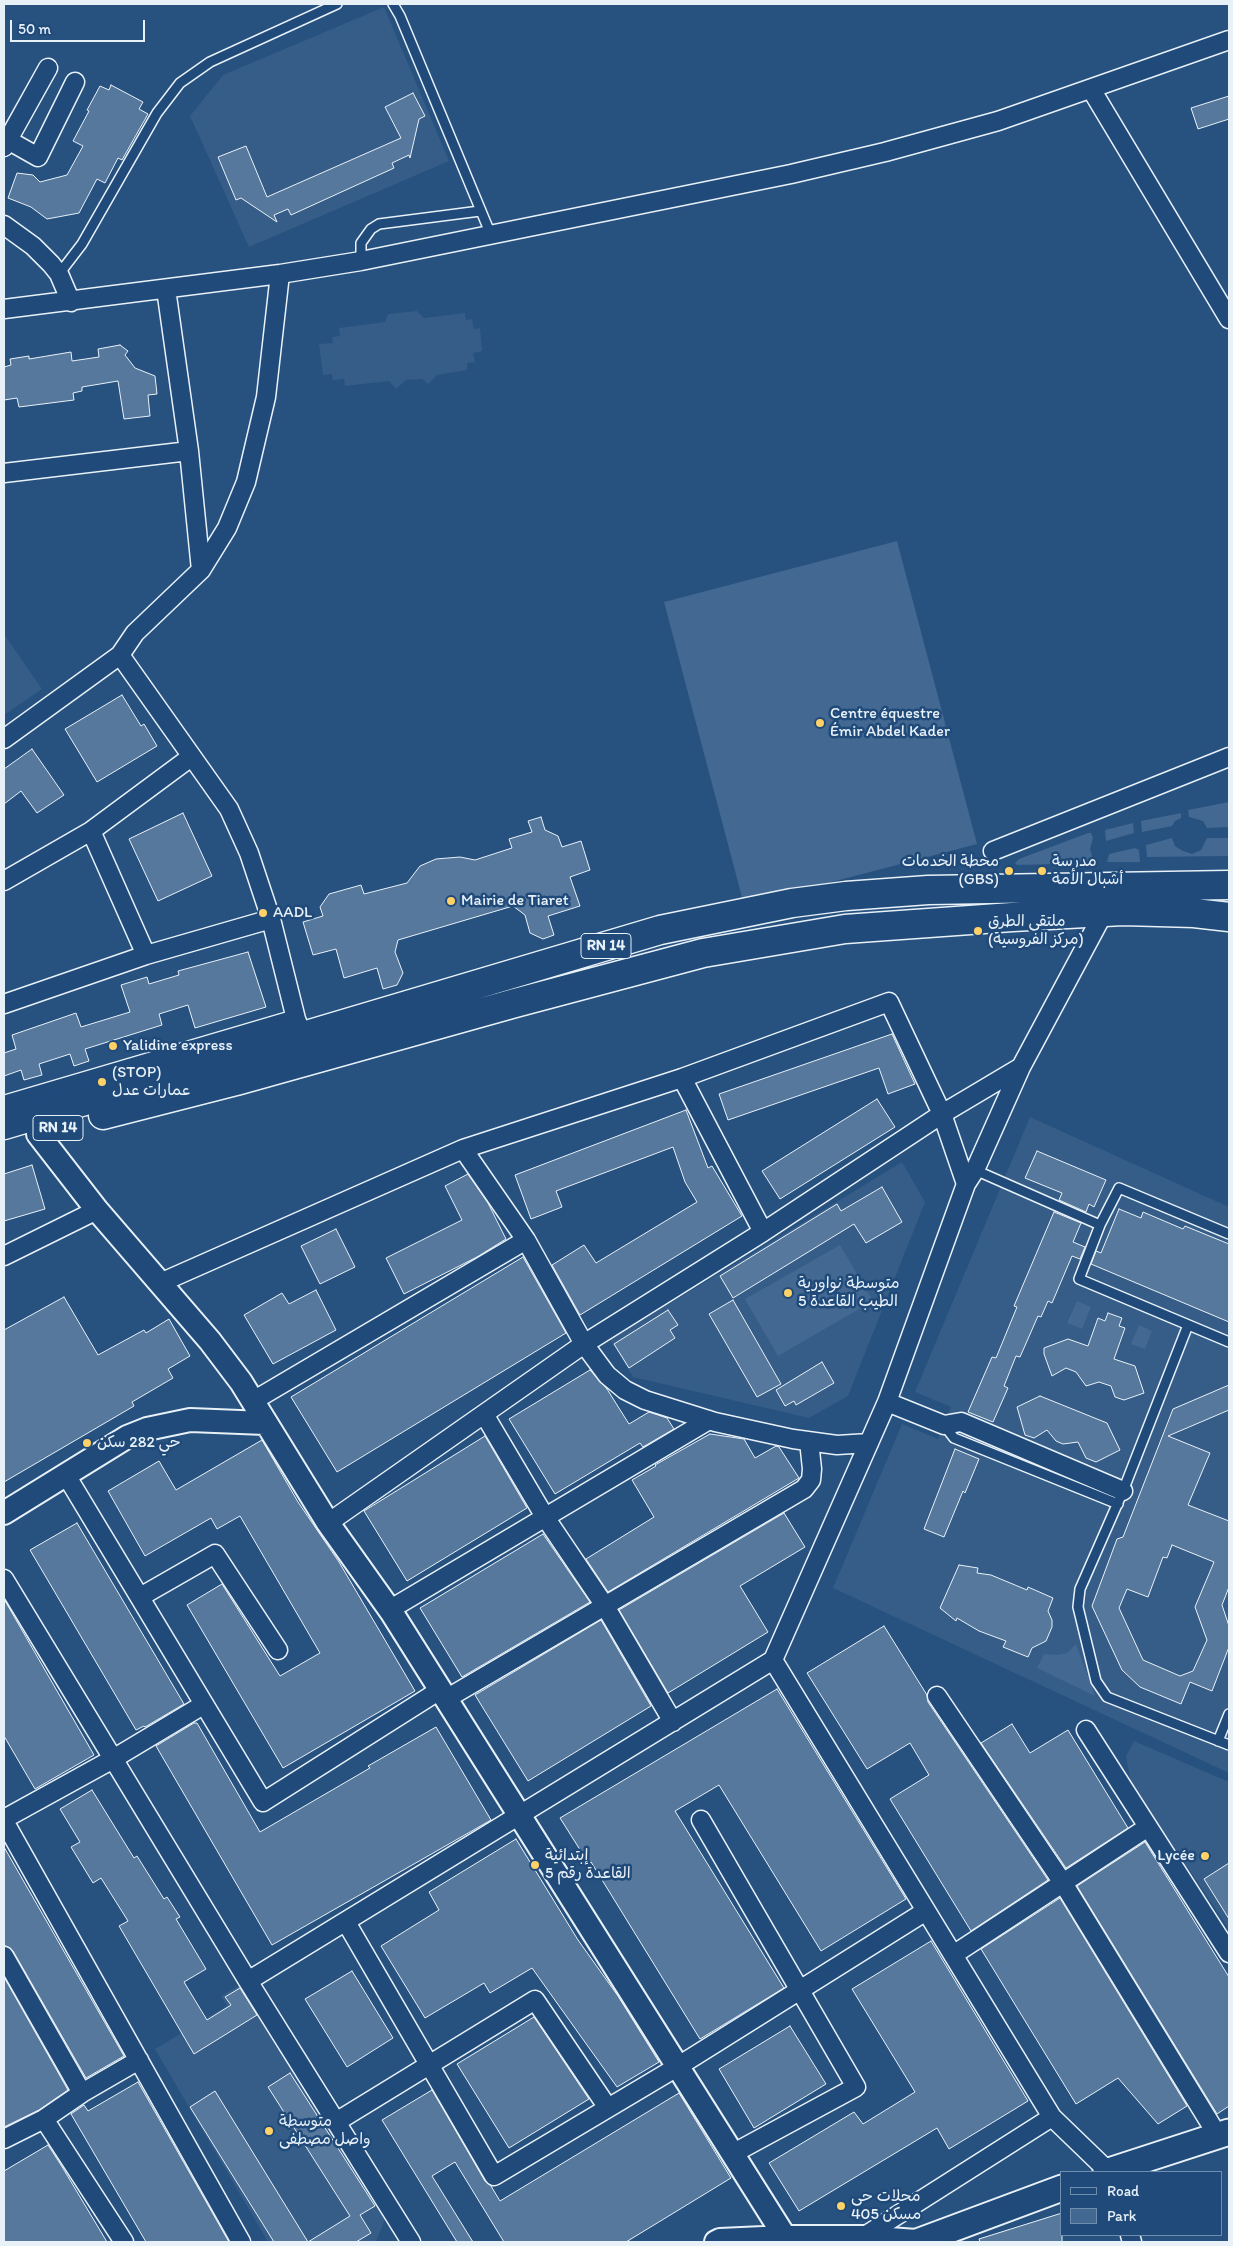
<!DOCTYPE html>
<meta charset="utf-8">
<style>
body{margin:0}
#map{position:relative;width:1233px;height:2246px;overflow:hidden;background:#27517f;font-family:Itim,sans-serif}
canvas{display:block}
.frame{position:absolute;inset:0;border:5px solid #e8f1f8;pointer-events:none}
.legend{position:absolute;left:1060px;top:2171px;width:162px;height:65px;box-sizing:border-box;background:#1f4a7a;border:1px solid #6f8dac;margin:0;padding:6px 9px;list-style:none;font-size:15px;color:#e8f1f8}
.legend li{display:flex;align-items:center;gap:10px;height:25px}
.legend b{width:25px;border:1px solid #6f8dac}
.scale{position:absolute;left:10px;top:20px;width:135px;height:22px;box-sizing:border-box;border:2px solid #e8f1f8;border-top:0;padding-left:6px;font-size:15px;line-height:18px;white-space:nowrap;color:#e8f1f8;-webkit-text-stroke:4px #1f4a7a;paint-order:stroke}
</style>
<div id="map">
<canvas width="1233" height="2246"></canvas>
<div class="frame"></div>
<ul class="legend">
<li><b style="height:6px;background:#1f4a7a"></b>Road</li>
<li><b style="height:14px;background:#436891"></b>Park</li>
</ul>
<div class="scale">50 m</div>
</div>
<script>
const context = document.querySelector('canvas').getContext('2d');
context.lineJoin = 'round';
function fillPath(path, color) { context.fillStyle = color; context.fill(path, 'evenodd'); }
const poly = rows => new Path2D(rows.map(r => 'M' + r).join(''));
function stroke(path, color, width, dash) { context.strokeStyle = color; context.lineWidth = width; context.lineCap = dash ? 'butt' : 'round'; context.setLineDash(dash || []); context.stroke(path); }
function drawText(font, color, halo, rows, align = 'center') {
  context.font = font + ' Itim,"Playpen Sans Arabic",sans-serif'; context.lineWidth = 5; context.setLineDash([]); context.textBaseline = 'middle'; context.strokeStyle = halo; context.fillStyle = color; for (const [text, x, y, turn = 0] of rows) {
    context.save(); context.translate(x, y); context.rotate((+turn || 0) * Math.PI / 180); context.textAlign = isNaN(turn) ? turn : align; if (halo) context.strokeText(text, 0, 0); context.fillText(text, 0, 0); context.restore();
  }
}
const built = poly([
 [384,7,449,161,249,247,190,116,223,75],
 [417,311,424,318,465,313,466,320,472,319,474,329,480,328,482,351,473,353,475,362,467,363,467,370,437,375,428,384,422,379,406,380,396,389,389,381,345,386,344,379,333,380,332,374,323,375,319,344,333,343,332,337,340,336,339,328,385,322,388,314],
 [4,634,42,689,4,715],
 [1030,1117,1229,1207,1229,1773,833,1588,902,1424,938,1439,944,1425,951,1407,915,1392],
 [902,1162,925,1202,848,1396,809,1418,633,1377,610,1340],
 [1134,1741,1229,1782,1229,1929,1131,1783,1126,1756],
 [243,1983,387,2214,376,2242,268,2242,155,2049,227,2006,221,1996]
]);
const green = poly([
 [897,541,977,844,744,905,664,602],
 [1229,802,1229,827,1207,828,1203,821,1189,817,1188,810],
 [1181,813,1181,818,1175,821,1172,826,1142,832,1141,821],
 [1133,823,1134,833,1106,841,1105,830],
 [1088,833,1091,833,1093,838,1090,849,1092,856,1097,858,1097,863,1017,865,1015,863,1019,859],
 [1172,838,1175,846,1183,851,1192,854,1201,850,1207,838,1229,838,1229,856,1147,857,1146,845],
 [1135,848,1139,850,1140,862,1107,862,1109,854],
 [840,1245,873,1301,778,1356,745,1299],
 [1077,1301,1091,1307,1082,1329,1067,1323],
 [1139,1325,1152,1331,1145,1349,1131,1344],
 [1076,1644,1095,1696,1037,1668,1044,1654,1056,1655,1067,1653]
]);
const building = poly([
 [111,85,143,102,139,109,148,114,122,160,118,158,105,183,97,179,79,213,47,219,31,207,8,198,17,173,33,175,40,182,67,175,83,146,73,141,89,111,87,110,100,86,109,90,111,85],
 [413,93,425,116,419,119,410,158,409,155,392,163,394,168,291,215,288,209,274,215,277,222,241,198,236,200,218,157,246,146,267,197,401,138,385,107,413,93],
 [1229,96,1229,119,1198,129,1191,108,1229,96],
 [120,345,128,351,125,355,135,368,155,376,157,394,148,395,150,416,124,419,118,381,82,387,82,391,73,393,74,400,19,407,17,398,4,400,4,367,11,365,10,359,29,356,29,359,71,352,72,361,99,357,98,349,120,345],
 [122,695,141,726,144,724,157,746,97,782,65,729,122,695],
 [32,749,64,795,37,813,21,791,4,804,4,769,32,749],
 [183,813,212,876,158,901,129,839,183,813],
 [541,817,545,830,558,836,562,847,581,841,590,870,570,877,580,906,548,916,554,935,543,939,530,933,525,915,513,906,398,940,395,952,403,973,397,985,383,989,377,968,344,978,336,949,313,955,303,922,323,916,320,907,329,894,361,885,364,894,407,883,420,866,436,859,460,857,475,860,512,848,509,839,532,832,528,821,541,817],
 [248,952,266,1007,195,1028,188,1005,159,1014,162,1025,85,1049,89,1061,74,1066,70,1054,39,1064,42,1075,24,1080,21,1070,4,1076,4,1053,16,1049,12,1035,76,1013,81,1027,130,1012,121,985,147,977,149,984,179,975,178,971,248,952],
 [892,1034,915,1084,888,1094,879,1068,728,1120,719,1094,892,1034],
 [877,1099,895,1127,780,1199,762,1171,877,1099],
 [686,1110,708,1168,712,1166,742,1216,580,1315,552,1265,584,1245,596,1263,697,1202,685,1182,673,1147,556,1191,562,1207,531,1219,515,1175,686,1110],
 [1037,1151,1106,1180,1094,1207,1089,1204,1086,1212,1059,1200,1062,1193,1025,1178,1037,1151],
 [32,1165,45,1209,4,1221,4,1174,32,1165],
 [468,1174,488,1203,506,1239,477,1257,404,1294,386,1258,462,1220,445,1186,468,1174],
 [882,1187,902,1222,866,1243,854,1224,733,1298,720,1276,837,1204,841,1211,882,1187],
 [1119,1209,1141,1218,1143,1212,1183,1229,1185,1226,1229,1244,1229,1322,1091,1264,1096,1251,1101,1253,1119,1209],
 [1054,1212,1081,1223,1073,1242,1085,1247,1080,1259,1072,1256,1052,1303,1048,1301,1041,1317,1038,1316,1020,1357,1016,1356,1004,1386,1008,1388,993,1422,968,1412,992,1357,996,1358,1017,1307,1014,1306,1054,1212],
 [336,1229,355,1267,320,1284,301,1246,336,1229],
 [523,1257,566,1333,337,1472,291,1397,523,1257],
 [316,1290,336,1330,273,1364,244,1315,282,1293,289,1304,316,1290],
 [64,1297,98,1355,144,1330,146,1333,169,1319,190,1356,168,1369,173,1378,132,1402,134,1406,4,1482,4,1330,64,1297],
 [733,1300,781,1384,757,1397,709,1314,733,1300],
 [668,1310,678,1325,670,1330,675,1338,629,1368,614,1344,668,1310],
 [1108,1313,1122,1318,1119,1326,1125,1328,1114,1359,1135,1366,1144,1393,1124,1400,1115,1397,1111,1386,1099,1382,1086,1386,1076,1372,1066,1368,1052,1376,1044,1354,1044,1348,1068,1339,1088,1346,1098,1318,1105,1321,1108,1313],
 [822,1362,834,1383,796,1405,794,1401,785,1406,776,1390,822,1362],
 [590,1370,607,1389,629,1424,649,1412,667,1418,674,1429,643,1447,640,1443,555,1494,509,1419,590,1370],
 [1229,1385,1229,1410,1168,1436,1210,1453,1188,1505,1229,1521,1229,1587,1222,1605,1229,1626,1229,1647,1212,1691,1190,1682,1181,1704,1140,1687,1122,1670,1092,1606,1117,1539,1123,1537,1173,1409,1229,1385],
 [1172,1545,1214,1562,1195,1607,1207,1640,1193,1671,1180,1676,1143,1660,1119,1608,1127,1589,1148,1597,1163,1557,1167,1558,1172,1545],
 [1040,1396,1107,1423,1120,1450,1096,1462,1086,1458,1078,1442,1063,1444,1056,1441,1047,1430,1034,1438,1025,1435,1017,1407,1040,1396],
 [710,1434,744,1439,755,1458,776,1446,779,1447,799,1478,608,1592,586,1559,654,1517,632,1480,656,1466,655,1465,710,1434],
 [485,1436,527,1508,407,1581,364,1511,485,1436],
 [262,1440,298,1502,339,1562,415,1691,283,1768,187,1605,222,1584,280,1676,320,1653,240,1516,217,1529,211,1518,145,1556,108,1491,159,1461,176,1490,262,1440],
 [955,1449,979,1459,965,1493,963,1491,944,1537,924,1529,955,1449],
 [784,1513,805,1547,740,1586,768,1632,668,1693,619,1610,784,1513],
 [77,1523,184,1704,145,1727,144,1726,136,1730,30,1550,77,1523],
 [543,1534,590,1602,462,1677,420,1608,543,1534],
 [959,1565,978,1568,977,1573,991,1575,1027,1590,1028,1587,1053,1598,1048,1611,1052,1620,1052,1627,1046,1641,1032,1648,1028,1657,1003,1647,1006,1641,979,1631,957,1618,956,1621,940,1608,959,1565],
 [4,1599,94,1755,35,1789,4,1736,4,1599],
 [601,1620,651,1706,528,1781,475,1695,601,1620],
 [884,1626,927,1695,928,1702,1048,1880,971,1931,890,1799,929,1775,910,1743,867,1769,807,1673,884,1626],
 [777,1689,906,1899,821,1951,719,1785,675,1811,784,1988,700,2039,591,1862,589,1864,560,1818,777,1689],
 [194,1723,197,1723,260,1832,370,1768,368,1766,436,1727,491,1820,272,1945,156,1746,194,1723],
 [1012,1724,1030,1753,1068,1730,1128,1828,1066,1868,981,1743,1012,1724],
 [92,1790,134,1858,137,1856,164,1899,167,1897,180,1917,176,1919,206,1969,184,1982,207,2020,231,2005,225,1997,240,1988,257,2015,194,2054,119,1926,128,1921,101,1878,93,1883,71,1847,80,1842,60,1809,92,1790],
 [516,1839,578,1940,618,1996,659,2062,617,2087,532,1968,490,1993,484,1983,425,2018,381,1946,439,1910,429,1892,516,1839],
 [1145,1842,1229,1977,1229,2106,1217,2114,1077,1886,1145,1842],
 [4,1847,124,2056,86,2078,13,1951,4,1945,4,1847],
 [1229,1863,1229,1919,1204,1879,1229,1863],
 [1060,1898,1187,2106,1158,2124,1118,2078,1076,2104,981,1949,1060,1898],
 [931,1941,1028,2101,949,2149,937,2128,799,2211,769,2163,854,2112,863,2124,915,2092,852,1989,931,1941],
 [352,1971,393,2038,347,2067,305,1999,352,1971],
 [4,1977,68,2090,39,2110,4,2127,4,1977],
 [534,2017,589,2099,509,2148,457,2064,534,2017],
 [790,2026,826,2084,754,2128,719,2069,790,2026],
 [290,2073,375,2206,360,2215,371,2233,356,2242,274,2242,190,2107,215,2091,308,2242,350,2216,268,2087,290,2073],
 [138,2082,229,2242,146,2242,71,2114,84,2105,88,2111,138,2082],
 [432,2090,485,2181,491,2186,500,2201,679,2093,731,2178,626,2242,504,2242,455,2162,432,2176,473,2242,457,2242,382,2120,432,2090],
 [48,2145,61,2165,107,2242,4,2242,4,2171,48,2145],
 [1062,2213,1062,2242,980,2242,979,2239,1062,2213]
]);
const service = poly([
 [393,4,400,16,491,235],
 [361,261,361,243,371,229,379,224,480,211],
 [59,274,82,244,157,113,180,83,210,62,337,4],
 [975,1170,1100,1225],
 [1229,1234,1119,1188,1100,1225,1079,1279,1229,1342],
 [1188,1325,1123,1491,1080,1589,1078,1607,1096,1681,1107,1697,1229,1745],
 [944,1425,954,1438,1118,1504],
 [1218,1741,1229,1714]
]);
const minor = poly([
 [1091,89,1229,319],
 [8,140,38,157,75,82],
 [4,147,48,68],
 [4,225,33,246,51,264,59,274,71,302],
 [166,289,189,451,201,570],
 [4,309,280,274,361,261,791,174,885,152,998,121,1229,40],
 [4,473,189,451],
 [120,655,135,633,201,570,227,528,246,482,266,397,280,274],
 [4,739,120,655,229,809,249,853,271,919,296,1019,303,1037],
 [91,831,146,955],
 [993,851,1229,757],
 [4,881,91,831,191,757],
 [1103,914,1021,1067,975,1170,966,1184,887,1402,773,1660,1052,2117,1109,2172],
 [4,1004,146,955,271,919],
 [682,1078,763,1232],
 [4,1105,296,1019],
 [463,1149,526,1240,584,1344,607,1375,625,1390,645,1400,715,1422,793,1439,837,1445,869,1443],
 [4,1256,97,1210],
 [160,1283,463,1149,682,1078,889,1002,942,1114,966,1184],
 [253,1401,526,1240],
 [887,1402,944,1425,961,1422,1123,1491],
 [484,1414,545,1517,605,1606,673,1722],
 [66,1475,263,1802,440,1690],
 [328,1523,584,1344,763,1232,942,1114,1021,1067],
 [4,1579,248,1981,411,2242],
 [140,1597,215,1554,278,1650],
 [389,1610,709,1420],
 [937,1696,1063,1883,1218,2136],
 [446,1699,804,1489,811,1480,812,1469,809,1441],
 [1086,1730,1229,1953],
 [4,1819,113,1759,203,1705],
 [701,1820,856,2087,732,2154],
 [4,1821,241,2242],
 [346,1922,494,2176,677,2067,926,1911],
 [953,1955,1148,1827],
 [4,1956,82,2093],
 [248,1981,773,1660],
 [44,2119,124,2242],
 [336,2122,535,2000,608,2108],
 [4,2139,44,2119,82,2093,139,2060],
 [1130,2235,1132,2242],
 [863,2237,1052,2117]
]);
const tertiary = poly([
 [38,1134,97,1210,210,1341,241,1382,328,1523,392,1613,785,2237],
 [4,1513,127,1437,147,1429,190,1420,265,1423],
 [716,2242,720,2240,785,2237,863,2237,916,2241]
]);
const secondary = poly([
 [1106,2172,1229,2132],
 [917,2242,1062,2188]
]);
const trunk = poly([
 [103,1115,236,1081,515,1003,703,953,845,929,1012,917,1123,911,1194,913,1229,917],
 [4,1125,660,930,792,903,846,896,928,890,1229,885]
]);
const markers = [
 [820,723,5,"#ffd166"],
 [1009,871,5,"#ffd166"],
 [1042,871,5,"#ffd166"],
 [451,901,5,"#ffd166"],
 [263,913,5,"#ffd166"],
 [978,931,5,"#ffd166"],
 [113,1046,5,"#ffd166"],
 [102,1082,5,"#ffd166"],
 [788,1293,5,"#ffd166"],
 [87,1443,5,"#ffd166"],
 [1205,1856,5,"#ffd166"],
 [535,1865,5,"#ffd166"],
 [269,2131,5,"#ffd166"],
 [841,2206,5,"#ffd166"]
];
const shields = [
 [606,946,50],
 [58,1128,50]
];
const shieldNames = [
 ["RN 14",606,946],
 ["RN 14",58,1128]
];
const poiNames = [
 ["Centre équestre",830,714],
 ["Émir Abdel Kader",830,732],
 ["محطة الخدمات",999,862,"right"],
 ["(GBS)",999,880,"right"],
 ["مدرسة",1052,862],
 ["أشبال الأمة",1052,880],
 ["Mairie de Tiaret",461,901],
 ["AADL",273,913],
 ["ملتقى الطرق",988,922],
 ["(مركز الفروسية)",988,940],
 ["Yalidine express",123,1046],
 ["(STOP)",112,1073],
 ["عمارات عدل",112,1091],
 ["متوسطة نواورية",798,1284],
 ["الطيب القاعدة 5",798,1302],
 ["حي 282 سكن",97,1443],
 ["إبتدائية",545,1856],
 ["القاعدة رقم 5",545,1874],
 ["Lycée",1195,1856,"right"],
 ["متوسطة",279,2122],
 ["واصل مصطفى",279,2140],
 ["محلات حي",851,2197],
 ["405 مسكن",851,2215]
];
fillPath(built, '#355d88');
fillPath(green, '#436891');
fillPath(building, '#57789d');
stroke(building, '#e8f1f8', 1);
stroke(service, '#e8f1f8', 12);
stroke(minor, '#e8f1f8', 21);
stroke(tertiary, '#e8f1f8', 26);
stroke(secondary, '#e8f1f8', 29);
stroke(trunk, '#e8f1f8', 31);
stroke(service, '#1f4a7a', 9);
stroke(minor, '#1f4a7a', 18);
stroke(tertiary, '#1f4a7a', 22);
stroke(secondary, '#1f4a7a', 25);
stroke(trunk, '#1f4a7a', 28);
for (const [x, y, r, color] of markers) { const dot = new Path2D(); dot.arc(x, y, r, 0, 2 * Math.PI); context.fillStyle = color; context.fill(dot); stroke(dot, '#1f4a7a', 2); }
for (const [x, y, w] of shields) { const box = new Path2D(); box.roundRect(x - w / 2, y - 12.5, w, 25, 4); context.fillStyle = '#1f4a7a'; context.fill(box); stroke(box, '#e8f1f8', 1); }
drawText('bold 15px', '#e8f1f8', null, shieldNames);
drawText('16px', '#e8f1f8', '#1f4a7a', poiNames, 'left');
</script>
